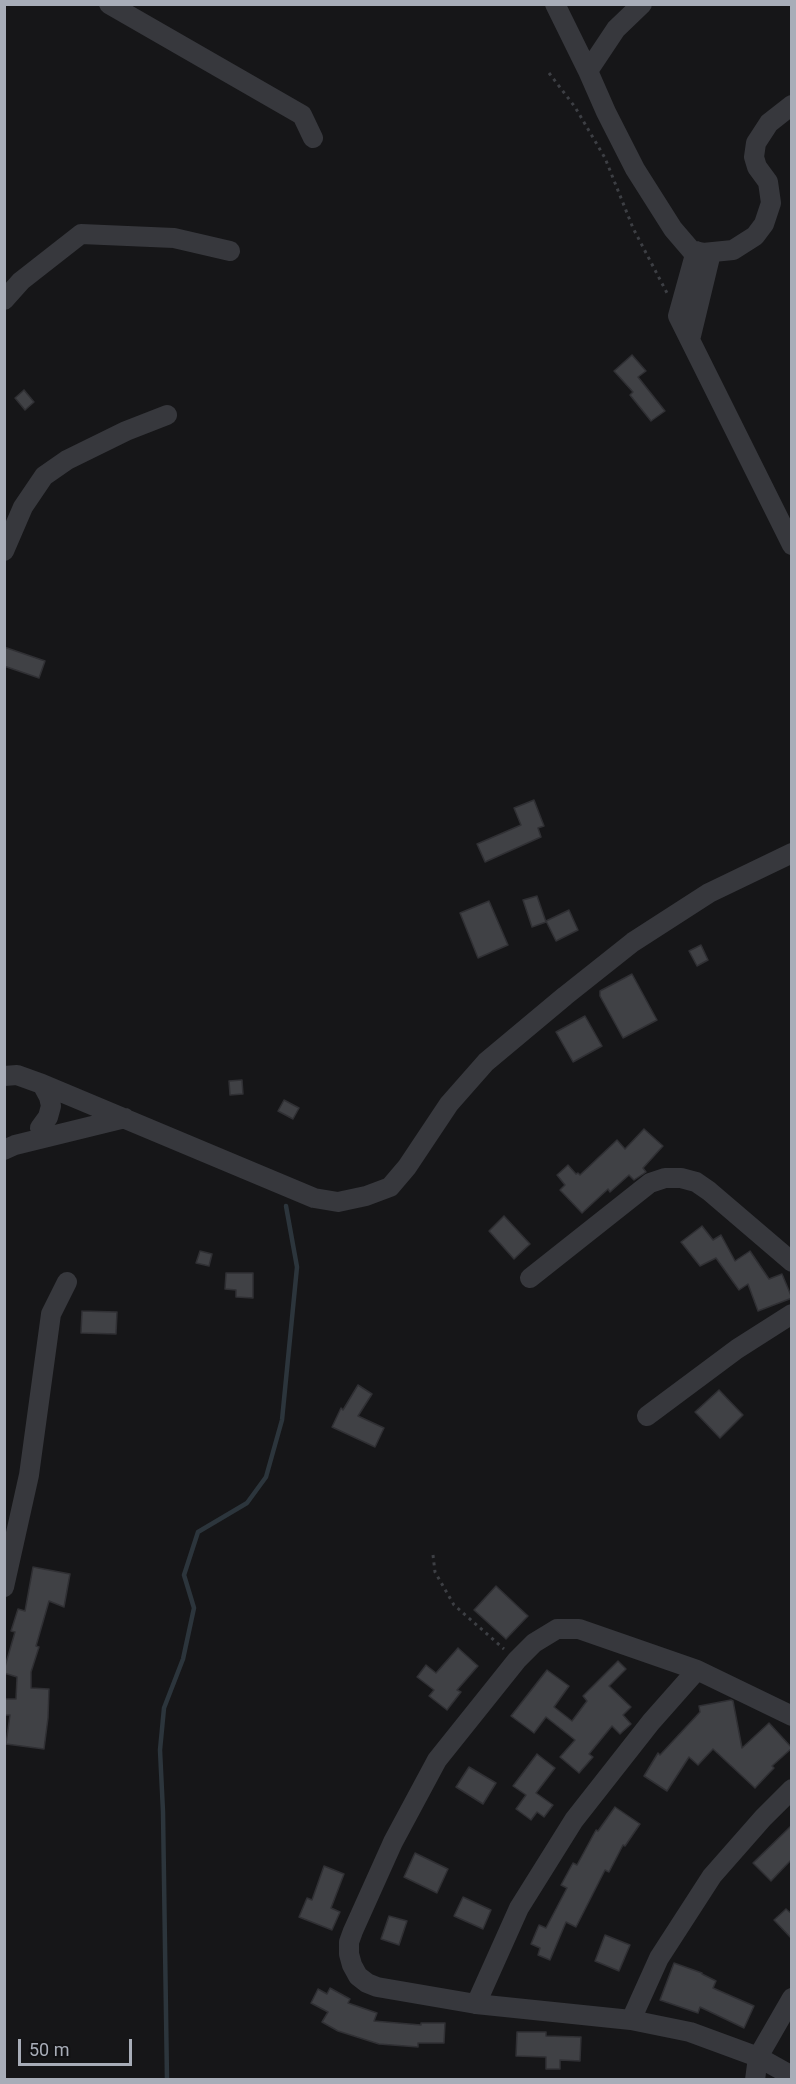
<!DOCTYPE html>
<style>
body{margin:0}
#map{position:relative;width:796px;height:2084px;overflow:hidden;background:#161618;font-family:Roboto,sans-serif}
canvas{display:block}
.frame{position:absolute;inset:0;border:6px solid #a8adb8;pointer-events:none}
.scale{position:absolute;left:18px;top:2039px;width:114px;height:27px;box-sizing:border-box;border:3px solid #a8adb8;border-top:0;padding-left:8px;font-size:18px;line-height:21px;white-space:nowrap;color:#a8adb8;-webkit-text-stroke:4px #111113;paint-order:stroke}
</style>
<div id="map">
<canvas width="796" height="2084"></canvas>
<div class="frame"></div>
<div class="scale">50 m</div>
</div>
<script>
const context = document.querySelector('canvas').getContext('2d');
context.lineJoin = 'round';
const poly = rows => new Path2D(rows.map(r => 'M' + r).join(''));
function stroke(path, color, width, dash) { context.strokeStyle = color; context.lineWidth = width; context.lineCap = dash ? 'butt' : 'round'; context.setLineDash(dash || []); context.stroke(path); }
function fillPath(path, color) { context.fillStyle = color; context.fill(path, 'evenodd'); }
const stream = poly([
 [167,2080,163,1812,160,1750,164,1708,183,1659,194,1608,184,1575,198,1532,247,1503,266,1477,282,1420,297,1267,286,1206]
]);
const building = poly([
 [632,355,646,371,638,377,665,411,651,421,630,395,633,392,614,371,632,355],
 [24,390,34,402,25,410,15,398,24,390],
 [4,647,45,661,39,678,4,666,4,647],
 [534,800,544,826,538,828,541,837,485,862,477,844,521,825,514,808,534,800],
 [537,896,546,922,532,927,523,900,537,896],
 [489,901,508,945,478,958,460,913,489,901],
 [569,910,578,930,556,941,546,921,569,910],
 [701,945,708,960,697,966,689,951,701,945],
 [632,974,657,1020,623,1038,600,996,600,991,632,974],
 [585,1016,602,1046,573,1062,556,1032,585,1016],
 [242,1080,243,1094,230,1095,229,1081,242,1080],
 [284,1100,299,1108,293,1119,278,1111,284,1100],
 [644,1129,663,1146,643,1168,646,1172,634,1180,629,1175,610,1192,608,1189,582,1213,560,1190,565,1185,557,1175,568,1165,576,1174,578,1173,580,1175,617,1140,625,1149,644,1129],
 [504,1216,530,1244,514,1259,489,1231,504,1216],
 [702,1226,713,1240,721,1235,735,1261,750,1251,769,1279,782,1274,792,1298,758,1311,748,1284,739,1290,716,1258,700,1266,681,1242,702,1226],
 [200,1251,212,1254,209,1266,196,1263,200,1251],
 [226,1273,253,1273,253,1298,236,1297,236,1290,225,1289,226,1273],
 [82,1311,117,1312,116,1334,81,1333,82,1311],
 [358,1385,372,1394,358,1416,384,1428,375,1447,332,1427,341,1408,343,1410,358,1385],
 [719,1390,743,1415,720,1438,695,1412,719,1390],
 [33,1567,70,1574,64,1607,49,1601,36,1646,39,1647,31,1672,31,1688,49,1689,48,1718,44,1749,6,1744,10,1715,4,1715,4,1699,16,1699,17,1677,4,1673,4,1670,15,1632,11,1631,18,1609,25,1611,33,1567],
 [496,1586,528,1616,506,1639,474,1610,496,1586],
 [458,1648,478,1666,457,1690,461,1692,447,1710,429,1696,434,1690,417,1677,426,1665,436,1673,458,1648],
 [618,1661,626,1669,609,1686,631,1707,623,1715,631,1724,620,1734,612,1726,589,1754,593,1757,579,1773,560,1757,575,1740,546,1717,534,1733,511,1716,547,1670,569,1686,554,1707,572,1721,587,1701,583,1696,618,1661],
 [731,1700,733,1701,742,1748,769,1723,792,1748,772,1766,774,1768,755,1788,713,1749,698,1765,689,1757,667,1791,644,1776,658,1753,660,1755,700,1712,699,1706,731,1700],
 [537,1754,555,1768,536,1793,553,1805,544,1817,537,1812,531,1820,516,1809,526,1795,513,1786,537,1754],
 [469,1767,496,1783,483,1804,456,1787,469,1767],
 [615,1807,640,1824,625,1846,623,1845,609,1872,605,1870,576,1927,566,1922,550,1960,538,1955,540,1948,531,1944,539,1925,546,1928,567,1888,561,1885,573,1863,577,1865,596,1830,598,1831,615,1807],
 [792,1825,792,1859,771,1881,753,1863,792,1825],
 [415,1853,448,1869,437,1893,404,1877,415,1853],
 [324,1866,344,1874,331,1908,340,1912,332,1930,299,1917,307,1898,312,1900,324,1866],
 [463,1897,491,1910,483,1929,454,1916,463,1897],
 [786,1909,792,1914,792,1939,774,1920,786,1909],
 [389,1916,407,1921,399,1945,381,1939,389,1916],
 [605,1935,630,1945,619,1971,595,1961,605,1935],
 [674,1963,702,1973,702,1974,716,1981,713,1988,754,2006,744,2028,700,2007,698,2013,660,2000,674,1963],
 [330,1988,350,1999,348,2003,377,2013,374,2021,421,2025,421,2023,445,2023,444,2043,418,2043,418,2047,379,2044,338,2031,322,2022,328,2012,311,2003,318,1989,327,1994,330,1988],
 [517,2032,546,2032,546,2036,581,2037,580,2061,560,2060,560,2069,546,2069,546,2057,516,2056,517,2032]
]);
const path = poly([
 [549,73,575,107,605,158,633,228,667,293],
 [433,1555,435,1572,454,1605,504,1649]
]);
const minor = poly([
 [109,4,302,115,313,138],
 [555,4,588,71,606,112,635,169,673,229,691,250,703,253,733,250,755,236,764,224,771,203,768,182,757,167,754,157,756,143,769,123,792,105],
 [588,71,616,29,642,4],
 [696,251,678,316,792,545],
 [4,300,21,281,81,234,174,238,230,251],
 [690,340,711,253],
 [4,551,23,507,44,476,67,460,126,431,167,415],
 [4,1076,17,1075,42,1084,314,1198,338,1202,366,1196,390,1187,407,1167,449,1104,486,1062,565,996,633,942,709,893,792,853],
 [40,1128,48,1117,51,1106,49,1097,42,1084],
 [4,1150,15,1145,125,1118],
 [530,1278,650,1183,665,1178,681,1178,696,1182,709,1191,792,1262],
 [647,1416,737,1349,792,1314],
 [4,1587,29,1475,51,1314,67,1282],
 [792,1716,697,1670,579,1629,557,1629,534,1643,517,1660,437,1760,393,1842,353,1931,349,1942,349,1954,352,1965,358,1976,367,1983,377,1987,476,2004,631,2020,690,2032,758,2057,792,1998],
 [476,2004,519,1908,574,1820,651,1722,697,1670],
 [631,2020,659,1958,712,1876,763,1818,792,1789],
 [755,2080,758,2057,792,2076]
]);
stroke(stream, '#2c353c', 4.5);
fillPath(building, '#404145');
stroke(building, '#303034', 1.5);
stroke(path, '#3d3f44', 3, [3, 4.5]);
stroke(minor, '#37383d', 20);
</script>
